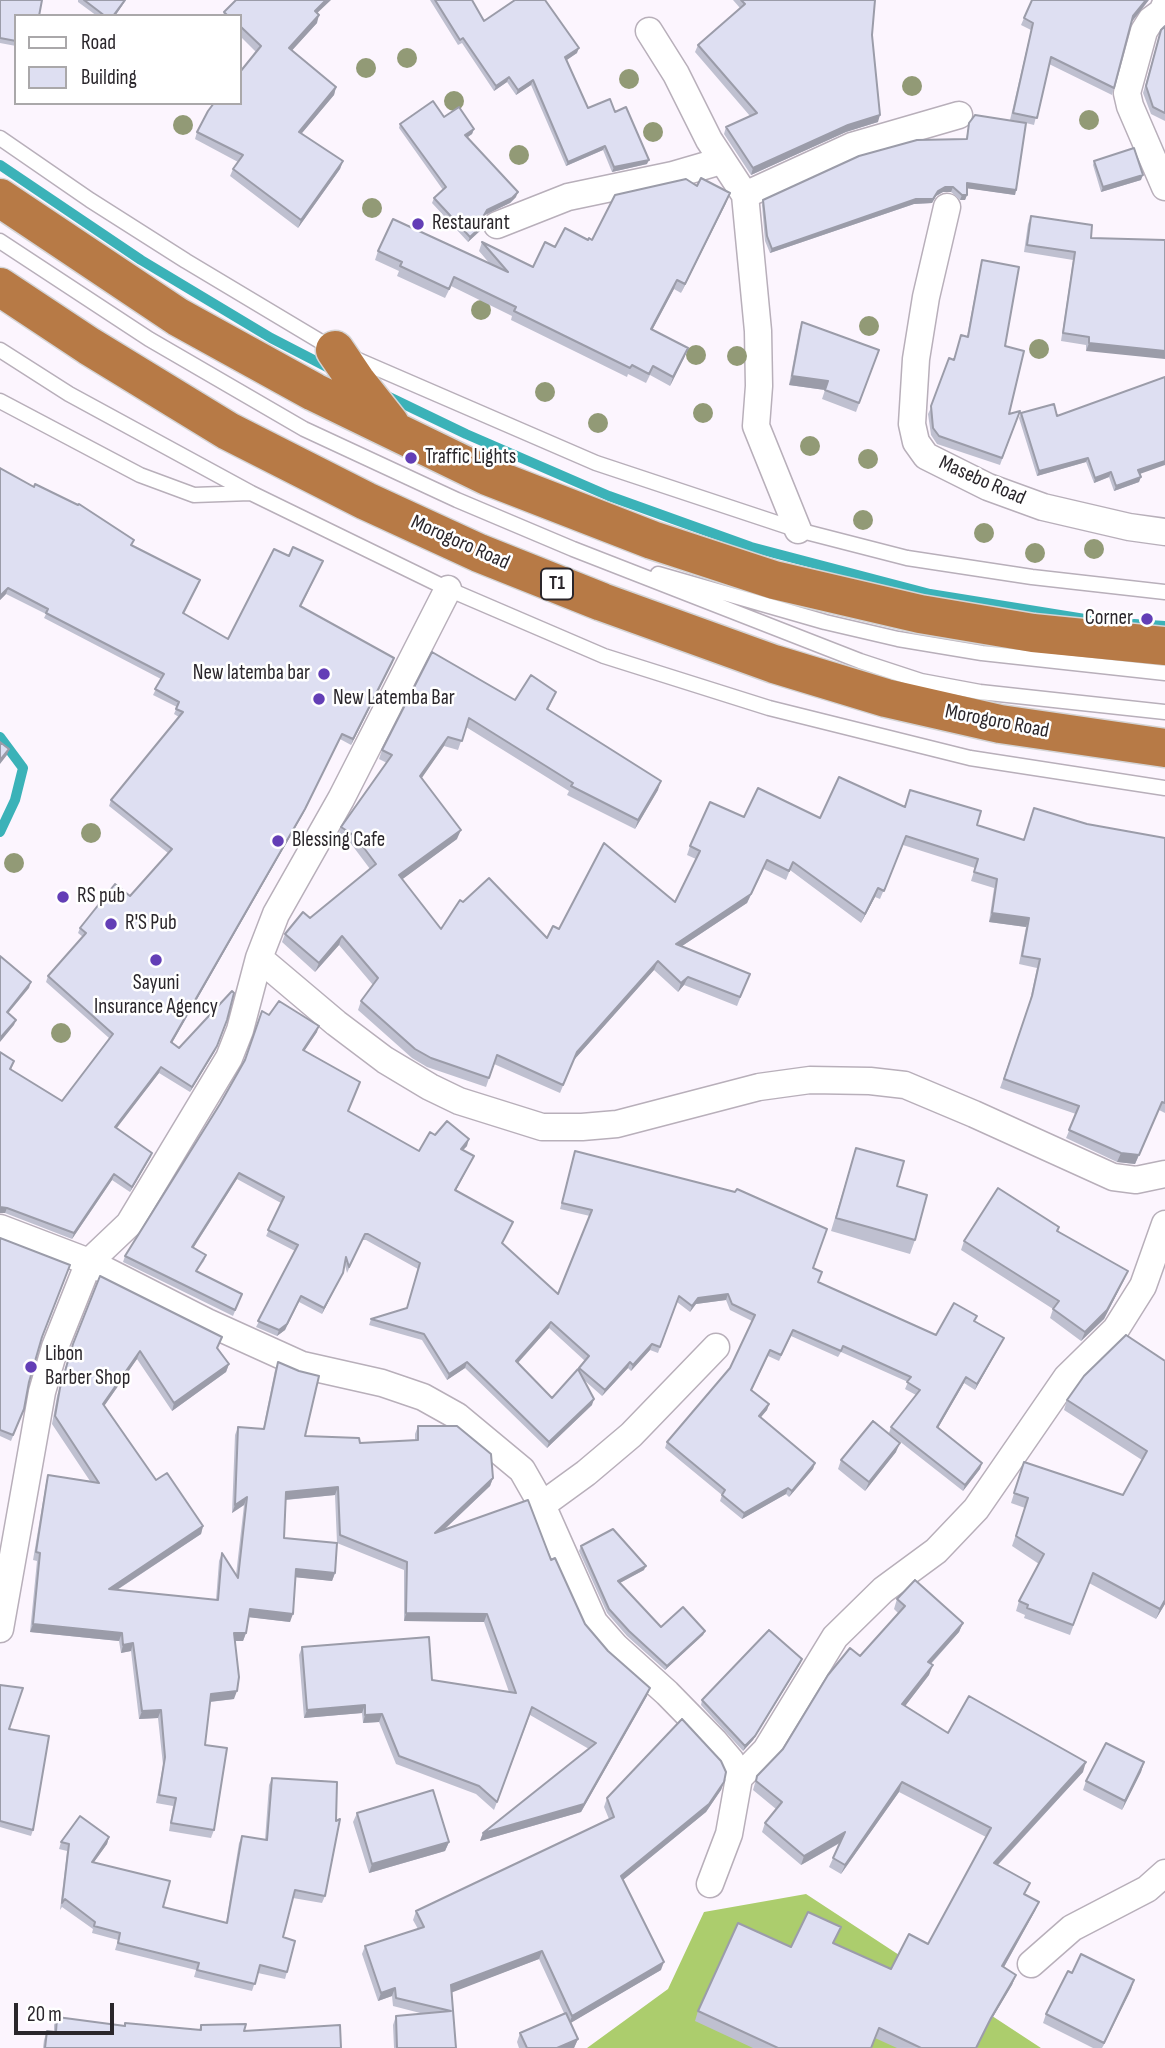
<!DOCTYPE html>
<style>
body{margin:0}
#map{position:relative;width:1165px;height:2048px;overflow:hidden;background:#fcf5fe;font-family:"Sofia Sans Condensed",sans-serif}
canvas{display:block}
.legend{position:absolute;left:14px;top:14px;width:228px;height:91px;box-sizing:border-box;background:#fff;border:2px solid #aaa8aa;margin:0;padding:9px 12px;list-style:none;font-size:21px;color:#2a262b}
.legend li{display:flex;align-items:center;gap:14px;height:35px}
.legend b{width:35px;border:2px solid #aaa8aa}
.scale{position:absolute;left:14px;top:2003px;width:100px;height:32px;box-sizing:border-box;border:4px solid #2a262b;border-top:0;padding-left:9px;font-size:21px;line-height:24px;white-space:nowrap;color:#2a262b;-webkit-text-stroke:5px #fff;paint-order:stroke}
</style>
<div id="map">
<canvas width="1165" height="2048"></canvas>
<ul class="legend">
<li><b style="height:9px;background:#fff"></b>Road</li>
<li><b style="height:19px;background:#dedff2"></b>Building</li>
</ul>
<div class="scale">20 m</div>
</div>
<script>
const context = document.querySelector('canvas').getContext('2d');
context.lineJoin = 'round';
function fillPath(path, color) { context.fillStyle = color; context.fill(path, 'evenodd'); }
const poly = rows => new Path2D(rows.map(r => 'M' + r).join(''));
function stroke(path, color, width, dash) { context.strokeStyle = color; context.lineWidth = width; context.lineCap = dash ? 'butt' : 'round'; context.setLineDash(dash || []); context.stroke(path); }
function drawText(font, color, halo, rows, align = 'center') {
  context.font = font + ' "Sofia Sans Condensed",sans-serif'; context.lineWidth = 5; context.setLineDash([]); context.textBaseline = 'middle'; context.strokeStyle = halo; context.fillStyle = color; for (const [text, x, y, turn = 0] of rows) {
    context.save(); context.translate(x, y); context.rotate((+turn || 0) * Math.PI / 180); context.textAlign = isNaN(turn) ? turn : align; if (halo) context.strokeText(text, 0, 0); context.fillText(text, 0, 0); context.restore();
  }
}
const forest = poly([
 [806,1894,1041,2048,587,2048,668,1989,704,1912]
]);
const stream = poly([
 [0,165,141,260,271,338,331,369],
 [385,395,466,434,609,496,751,547,930,594,1091,620],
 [1134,624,1165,626],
 [0,737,23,768,15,800,0,832]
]);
const lane = poly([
 [0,138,90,200,186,261,333,349],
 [0,241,149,339,304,429,457,500,573,549,860,661,921,681,980,692,1165,712],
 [0,350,69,394,251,493,448,589,604,656,769,708,970,758,1165,788],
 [351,357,596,463,798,530,907,558,1032,577,1165,592],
 [0,401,140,475,194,495,250,493],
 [658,574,825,622,898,639,982,653,1165,673]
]);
const street = poly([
 [1165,5,1162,12,1151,20,1144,31,1127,93,1130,106,1165,187],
 [649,31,676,74,709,140,745,195,758,331,759,386,756,426,798,530],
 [745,195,852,146,959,115],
 [947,207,926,297,916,359,912,424,916,442,926,456,988,487,1043,507,1129,527,1165,532],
 [497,225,568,197,673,175,721,161],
 [259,958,336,1023,385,1060,430,1087,459,1101,542,1127,582,1127,617,1124,759,1087,810,1080,870,1081,905,1085,974,1114,1113,1177,1136,1180,1165,1174],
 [0,1228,89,1262,207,1322,302,1365,382,1383,423,1397,457,1416,522,1470,542,1505,594,1622,616,1647,667,1693,714,1741,731,1761,739,1778,729,1834,710,1884],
 [542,1505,586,1473,631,1435,716,1347],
 [0,1629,42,1392,55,1347,89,1262,129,1224,229,1058,240,1030,259,958,276,914,341,799,448,589],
 [739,1778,766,1750,835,1637,883,1590,936,1551,976,1509,1067,1377,1116,1329,1143,1286,1165,1224],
 [1031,1964,1072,1928,1147,1889,1165,1873]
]);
const highway = poly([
 [0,198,178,317,314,392,487,476,652,540,774,580,920,614,1033,633,1165,646],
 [0,287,89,346,228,431,366,501,479,553,602,602,774,664,886,698,1000,724,1165,748],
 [335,350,356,381,390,424]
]);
const trees = [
 [407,58],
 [366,68],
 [629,79],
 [912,86],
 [454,101],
 [1089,120],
 [183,125],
 [653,132],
 [519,155],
 [372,208],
 [481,310],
 [869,326],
 [1039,349],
 [696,355],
 [737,356],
 [545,392],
 [703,413],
 [598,423],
 [810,446],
 [868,459],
 [863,520],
 [984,533],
 [1094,549],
 [1035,553],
 [91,833],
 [14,863],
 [61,1033]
];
const wall = poly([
 [0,0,16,16,16,46,0,43],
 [78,0,126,0,115,16,97,16,78,2],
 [430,0,472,0,484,21,577,53,566,60,588,108,615,112,647,164,612,172,603,150,566,166,531,85,516,95,507,82,494,91,462,43,458,45],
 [733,0,875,0,872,35,878,122,846,132,751,175,724,134,726,127,750,116,695,52,698,45,740,8],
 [224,12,317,13,317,23,292,50,336,87,334,95,301,134,343,161,340,169,298,228,230,176,233,169,238,162,195,139,197,132,256,52,240,36,240,16,223,16],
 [1024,18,1132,21,1112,95,1049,64,1034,125,1026,123,1016,190,1015,195,967,188,967,195,965,200,960,200,951,192,943,192,936,196,932,203,914,204,770,253,765,241,762,205,763,200,966,139,969,123,1022,122,1010,120,1031,30,1021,25],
 [1165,26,1165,121,1151,114,1143,93,1161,30],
 [444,117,474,129,472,134,467,137,516,197,510,203,485,215,483,218,484,224,482,229,468,242,432,203,434,198,443,190,399,128,400,124],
 [1094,161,1141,180,1101,192,1093,165],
 [726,203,681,293,674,289,652,330,688,348,684,358,670,386,650,375,646,383,628,374,627,377,511,320,512,316,451,286,445,298,397,276,399,271,375,260,378,251,490,264,479,251,482,242,533,267,555,247,592,240],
 [1031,216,1091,238,1165,240,1086,351,1086,345,1061,341,1073,260,1024,252,1028,224],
 [982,260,1005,346,1009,414,1020,411,1000,465,937,444,931,435,928,414,954,360,961,335,967,336,980,268],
 [802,322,879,350,856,412,822,399,825,390,789,385,799,331],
 [1021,413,1057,416,1140,474,1139,482,1114,491,1109,477,1094,483,1086,462,1037,476,1019,418],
 [0,468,198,586,184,614,228,639,289,556,323,561,301,607,394,658,351,745,340,739,303,814,172,1043,179,1048,215,1051,190,1092,159,1073,116,1128,152,1153,150,1158,130,1192,112,1180,72,1239,5,1213,0,1213,0,1052,14,1061,11,1070,62,1101,109,1038,46,982,48,976,83,937,78,933,80,928,130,896,168,853,109,806,111,800,179,717,174,714,177,707,153,695,161,679,44,618,46,614,6,594,0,600],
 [556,692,548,710,658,790,635,829,567,795,569,791,466,727,458,750,444,746,421,778,457,839,402,879,441,929,463,902,547,938,559,929,675,902,696,859,687,855,690,846,744,817,820,818,905,807,977,825,1024,840,1034,808,1087,824,1165,838,1165,1113,1159,1110,1135,1164,1117,1162,1066,1138,1076,1114,1000,1088,1029,1005,1037,968,1019,964,1026,927,989,922,994,888,971,881,975,868,903,845,880,899,875,897,861,923,790,870,786,880,764,869,747,903,682,946,750,974,737,1006,684,985,678,992,654,970,573,1061,560,1093,494,1064,486,1087,427,1067,412,1058,358,1010,361,1001,373,985,339,945,315,972,282,942,285,934,310,918,370,869,352,845,338,836,341,827,387,763,379,759,382,750,515,700],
 [269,1015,317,1032,304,1051,348,1111,419,1151,435,1135,467,1146,463,1150,474,1156,456,1190,513,1222,502,1244,558,1294,590,1216,560,1209,575,1151,813,1268,819,1282,936,1335,975,1321,1004,1338,1001,1344,975,1390,964,1383,938,1428,982,1463,980,1469,963,1491,889,1433,891,1427,916,1395,905,1389,908,1382,841,1352,838,1357,791,1336,779,1361,768,1356,752,1390,769,1404,767,1410,760,1418,815,1463,813,1469,789,1497,786,1494,742,1519,720,1501,722,1495,665,1448,667,1442,730,1368,752,1321,730,1310,726,1300,696,1304,690,1312,677,1302,658,1353,650,1350,631,1371,628,1368,602,1396,584,1380,592,1405,547,1448,465,1368,447,1380,422,1340,369,1325,371,1319,407,1308,418,1269,366,1240,362,1240,347,1273,345,1265,340,1279,322,1314,299,1302,285,1330,277,1336,256,1327,295,1251,266,1236,281,1203,237,1179,194,1247,206,1255,204,1261,197,1271,242,1294,233,1316,123,1262,125,1256,220,1104],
 [549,1328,585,1361,552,1398,518,1363],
 [856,1148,897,1186,915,1240,910,1254,831,1231],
 [1059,1227,1058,1232,1124,1280,1104,1319,1081,1341,1050,1318,1053,1309,961,1250,964,1241],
 [0,1238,41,1339,29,1382,24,1409,11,1441,0,1436],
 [100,1276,218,1348,229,1364,226,1372,172,1411,137,1359,104,1406,156,1480,203,1526,201,1534,117,1590,216,1600,219,1561,222,1553,236,1575,244,1505,232,1513,235,1435,238,1427,263,1429,275,1370,278,1362,305,1436,360,1443,415,1440,415,1434,418,1426,493,1478,490,1486,444,1530,551,1560,585,1624,608,1651,650,1688,647,1696,581,1812,480,1841,483,1833,589,1749,530,1715,494,1810,476,1794,396,1764,379,1722,363,1723,362,1713,304,1718,299,1655,302,1647,432,1680,509,1692,484,1622,404,1621,404,1570,337,1543,335,1495,286,1500,284,1538,335,1573,332,1581,296,1577,290,1622,249,1617,246,1633,243,1641,235,1641,234,1699,210,1702,205,1745,214,1830,211,1838,169,1831,173,1806,156,1803,163,1765,158,1718,139,1719,131,1651,121,1653,119,1641,30,1632,37,1561,33,1560,46,1483,48,1475,90,1481,52,1424,57,1396,70,1352],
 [1165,1361,1165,1604,1156,1619,1089,1583,1070,1635,1024,1618,1025,1615,1016,1611,1019,1601,1039,1564,1012,1546,1025,1508,1011,1503,1024,1462,1123,1495,1142,1460,1064,1410,1067,1400],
 [896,1452,865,1491,838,1469,841,1460],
 [581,1546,644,1570,620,1583,661,1627,705,1631,703,1635,665,1670,627,1636,607,1613,579,1551],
 [897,1599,963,1623,959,1632,931,1664,929,1675,905,1706,948,1733,1083,1772,998,1865,1025,1894,1039,1902,1035,1911,1004,1967,1016,1975,1012,1985,987,2027,977,2048,897,2048,875,2038,871,2048,753,2048,695,2021,698,2011,791,1947,841,1927,834,1943,891,1969,928,1944,986,1837,899,1792,841,1874,829,1867,840,1843,801,1865,762,1832,765,1823,776,1809,753,1790,757,1776,783,1749,860,1656,898,1613,894,1609],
 [802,1659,800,1664,753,1740,743,1751,701,1705,702,1700],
 [0,1685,9,1729,33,1830,31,1836,0,1827],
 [1144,1762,1141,1772,1122,1810,1083,1790,1086,1781],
 [272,1778,325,1896,322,1903,293,1898,283,1937,287,1972,285,1979,258,1973,252,1991,194,1977,196,1970,115,1950,118,1940,92,1933,93,1929,62,1907,60,1910,67,1851,59,1849,61,1842,109,1837,107,1844,94,1862,163,1907,226,1923,239,1843,242,1836,265,1840,269,1785],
 [724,1782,721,1790,706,1812,623,1880,661,1970,570,2023,578,2039,574,2048,519,2048,517,2042,520,2033,564,2013,539,1959,451,1992,456,2048,394,2048,393,2025,396,2016,424,2014,393,2006,392,1996,378,2001,362,1954,365,1946,418,1929,413,1920,416,1911,609,1819,604,1807,607,1798],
 [357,1813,449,1842,445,1851,369,1873,353,1822],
 [1072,1973,1134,1980,1102,2048,1093,2048,1043,2023,1046,2014],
 [57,2017,124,2026,125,2023,199,2030,201,2025,341,2048,43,2048,44,2040,47,2031,54,2032,54,2025]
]);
const shadedWall = poly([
 [126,0,115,16,113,16],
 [326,0,331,0,312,18,315,11],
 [1146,0,1149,0,1131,23,1133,16],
 [319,15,317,23,287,56,289,48],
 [579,48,577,53,564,62,565,57],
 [509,77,507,82,494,91,496,86],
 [533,80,531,85,516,95,518,90],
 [336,87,334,95,297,139,299,132],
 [880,115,878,122,846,132,751,175,753,168,848,125],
 [474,129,472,134,464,140,465,135],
 [605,146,603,150,566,166,568,162],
 [649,160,647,164,612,172,614,167],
 [343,161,340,169,298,228,301,220],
 [1143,175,1141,180,1101,192,1103,187],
 [967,183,1016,190,1015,195,965,188],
 [945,187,953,187,951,192,943,192,936,196,932,203,914,204,770,253,772,249,916,199],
 [518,192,516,197,510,203,485,215,487,210],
 [730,193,726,203,681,293,685,284],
 [962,195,967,195,965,200,960,200],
 [484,224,482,229,468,242,470,237],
 [677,280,674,289,648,338,651,329],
 [1089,343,1165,351,1165,359,1086,351],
 [688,348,684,358,670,386,673,377],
 [792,376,828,381,825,390,789,385],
 [1088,458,1086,462,1037,476,1039,471],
 [1165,461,1165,465,1137,475,1138,470],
 [1111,472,1109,477,1094,483,1095,478],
 [1141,477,1139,482,1114,491,1116,486],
 [8,588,6,594,0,600,0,596],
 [394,658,392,664,351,745,353,739],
 [342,734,303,814,169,1048,171,1042],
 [448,737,444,746,417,785,420,776],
 [9,749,7,755,0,764,0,760],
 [661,781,658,790,635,829,638,820],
 [461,830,457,839,396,884,399,875],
 [767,860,747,903,673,952,676,944],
 [878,888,875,897,861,923,865,914],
 [992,913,1029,918,1026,927,989,922],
 [342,936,339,945,315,972,319,963],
 [658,961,654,970,573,1061,560,1093,577,1052],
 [688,977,684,985,678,992,681,983],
 [31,982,29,988,5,1017,7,1012],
 [16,1020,14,1025,0,1042,0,1038],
 [227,1020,215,1051,190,1092,192,1087],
 [319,1026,317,1032,301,1056,303,1050],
 [161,1067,159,1073,113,1133,115,1127],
 [1162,1102,1135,1164,1117,1162,1121,1153],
 [469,1139,467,1146,458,1155,461,1149],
 [152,1153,150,1158,130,1192,132,1187],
 [474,1156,471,1162,453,1196,455,1190],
 [239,1173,237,1179,190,1253,192,1247],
 [114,1174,112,1180,72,1239,74,1233],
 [0,1207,7,1208,5,1213,0,1213],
 [1128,1271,1124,1280,1104,1319,1081,1341,1085,1332],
 [343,1273,340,1279,322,1314,324,1308],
 [728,1294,726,1300,696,1304,690,1312,692,1306,698,1298],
 [301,1296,285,1330,277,1336,279,1330],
 [551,1322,549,1328,514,1367,516,1361],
 [1004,1338,1001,1344,975,1390,977,1384],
 [652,1344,650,1350,631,1371,633,1365],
 [140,1351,137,1359,100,1412,103,1404],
 [467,1362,465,1368,447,1380,449,1374],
 [630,1362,628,1368,602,1396,605,1390],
 [229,1364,226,1372,172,1411,174,1403],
 [966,1377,964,1383,935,1433,937,1427],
 [594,1399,592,1405,547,1448,549,1442],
 [769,1404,767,1410,756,1423,759,1416],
 [900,1443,896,1452,865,1491,869,1482],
 [815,1463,813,1469,789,1497,792,1491],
 [982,1463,980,1469,963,1491,965,1485],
 [493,1478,490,1486,432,1541,435,1533],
 [338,1487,335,1495,283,1500,286,1492],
 [788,1488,786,1494,742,1519,744,1513],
 [247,1497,244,1505,232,1513,235,1505],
 [203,1526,201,1534,106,1597,109,1589],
 [646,1566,644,1570,616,1585,618,1581],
 [296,1569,335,1573,332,1581,293,1577],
 [1165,1600,1165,1604,1156,1619,1160,1609],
 [250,1609,293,1614,290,1622,247,1617],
 [406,1613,487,1614,484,1622,404,1621],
 [963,1623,959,1632,924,1671,928,1662],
 [33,1624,122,1633,119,1641,30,1632],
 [705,1631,703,1635,665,1670,667,1666],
 [234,1633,246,1633,243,1641,231,1641],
 [133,1643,131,1651,121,1653,123,1645],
 [802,1659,800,1664,753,1740,743,1751,745,1746],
 [933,1665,929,1675,899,1714,902,1704],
 [650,1688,647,1696,581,1812,480,1841,483,1833,584,1804],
 [237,1691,234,1699,208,1702,211,1694],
 [365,1705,362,1713,304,1718,307,1710],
 [161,1710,158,1718,139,1719,142,1711],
 [382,1714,379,1722,363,1723,365,1715],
 [1086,1762,1083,1772,990,1873,994,1863],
 [1144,1762,1141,1772,1122,1810,1125,1801],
 [724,1782,721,1790,706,1812,618,1884,621,1876],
 [902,1782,899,1792,841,1874,845,1865],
 [845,1832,841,1842,801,1865,804,1856],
 [109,1837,107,1844,89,1869,92,1862],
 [449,1842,445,1851,369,1873,372,1864],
 [1039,1902,1035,1911,999,1976,1002,1966],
 [542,1951,539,1959,448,1994,451,1985],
 [664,1962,661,1970,569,2024,572,2016],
 [1016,1975,1012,1985,987,2027,977,2048,976,2048,991,2018],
 [1134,1980,1131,1990,1102,2048,1104,2043],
 [395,1988,392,1996,378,2001,381,1993],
 [578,2039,574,2048,557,2048]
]);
const building = poly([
 [0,0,42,0,39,16,16,16,16,41,0,38,0,0],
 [84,0,125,0,113,16,105,16,84,0],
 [236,0,326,0,315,11,319,15,289,48,336,87,299,132,343,161,301,220,233,169,243,155,197,132,208,111,214,103,240,103,240,72,261,46,240,26,240,16,228,16,224,12,236,0],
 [435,0,472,0,484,21,515,0,545,0,579,48,565,57,588,108,610,99,615,112,626,107,649,160,614,167,605,146,568,162,533,80,518,90,509,77,496,86,463,38,460,40,435,0],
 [741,0,875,0,872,35,880,115,848,125,753,168,726,127,757,113,698,45,745,4,741,0],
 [1032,0,1146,0,1133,16,1114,88,1051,57,1037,118,1013,113,1033,23,1024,18,1032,0],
 [1165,26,1165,113,1153,107,1146,86,1161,30,1165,26],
 [433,101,444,117,459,107,474,129,465,135,518,192,512,198,487,210,483,217,484,224,470,237,434,198,446,187,400,124,433,101],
 [975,115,1026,123,1016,190,967,183,967,195,962,195,953,187,945,187,938,191,933,199,916,199,772,249,767,236,763,200,859,156,917,140,967,139,969,123,975,115],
 [1134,148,1143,175,1103,187,1094,161,1134,148],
 [701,178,730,193,685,284,677,280,651,329,688,348,673,377,653,366,649,374,632,365,630,368,514,311,516,307,454,277,449,289,400,266,402,262,378,251,393,219,508,272,482,242,533,267,545,242,555,247,565,228,588,240,589,238,592,240,615,195,686,179,697,186,701,178],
 [1031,216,1092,225,1091,238,1165,240,1165,351,1089,343,1089,337,1063,333,1075,252,1027,245,1031,216],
 [982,260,1019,267,1005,346,1024,351,1009,414,1020,411,1002,458,939,436,933,428,931,406,949,358,954,360,961,335,968,337,982,260],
 [802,322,879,350,859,403,825,390,828,381,792,376,802,322],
 [1165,377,1165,461,1138,470,1141,477,1116,486,1111,472,1095,478,1088,458,1039,471,1021,413,1054,404,1057,416,1165,377],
 [0,468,34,487,35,484,78,505,79,504,134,540,131,545,200,580,183,613,228,639,274,549,289,556,293,547,323,561,300,606,394,658,353,739,342,734,305,809,171,1042,179,1048,232,991,234,993,227,1020,217,1046,192,1087,161,1067,115,1127,152,1153,132,1187,114,1174,74,1233,7,1208,0,1207,0,1052,14,1061,10,1069,62,1101,113,1034,48,976,86,933,80,928,115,884,130,896,172,849,111,800,183,712,176,709,179,702,155,689,164,674,46,613,48,609,8,588,0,596,0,468],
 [432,652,515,700,531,675,556,692,547,709,661,781,638,820,571,786,573,783,469,718,462,741,448,737,420,776,461,830,399,875,441,929,460,900,463,902,489,878,547,938,553,926,559,929,604,843,675,902,700,851,690,846,710,802,744,817,758,788,820,818,839,777,905,807,910,790,981,811,977,825,1024,840,1034,808,1087,824,1165,838,1165,1103,1162,1102,1139,1155,1121,1153,1069,1130,1079,1106,1004,1079,1032,996,1040,959,1022,956,1029,918,992,913,997,879,974,872,978,859,906,836,884,891,878,888,865,914,793,862,789,871,767,860,751,894,676,944,750,974,740,997,688,977,681,983,658,961,577,1052,563,1085,497,1055,489,1078,431,1058,415,1049,361,1001,378,978,342,936,319,963,285,934,303,912,310,918,376,864,355,836,341,827,392,755,382,750,432,652],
 [0,742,9,749,0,760,0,742],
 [0,956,31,982,7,1012,16,1020,0,1038,0,956],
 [279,1001,319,1026,303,1050,360,1082,348,1111,419,1151,430,1132,435,1135,447,1121,469,1139,461,1149,474,1156,455,1190,513,1222,502,1243,558,1294,592,1210,562,1203,575,1151,735,1192,737,1189,827,1229,813,1268,822,1272,818,1282,936,1335,954,1303,977,1316,974,1321,1004,1338,977,1384,966,1377,937,1427,982,1463,965,1485,891,1427,920,1390,907,1382,911,1377,843,1346,841,1351,793,1330,781,1355,770,1350,751,1390,769,1404,759,1416,815,1463,792,1491,788,1488,744,1513,722,1495,725,1490,667,1442,730,1368,755,1315,732,1304,728,1294,698,1298,692,1306,679,1296,660,1347,652,1344,633,1365,630,1362,605,1390,579,1368,589,1356,551,1322,516,1361,552,1398,578,1369,594,1399,549,1442,467,1362,449,1374,424,1334,371,1319,407,1308,420,1263,368,1234,365,1234,349,1267,346,1257,343,1273,324,1308,301,1296,287,1324,279,1330,258,1321,298,1245,268,1230,284,1197,239,1173,192,1247,206,1255,196,1271,242,1294,235,1310,125,1256,220,1104,245,1060,262,1011,269,1015,279,1001],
 [856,1148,904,1161,897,1186,927,1195,915,1240,836,1218,856,1148],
 [998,1188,1059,1227,1057,1231,1128,1271,1107,1310,1085,1332,1053,1309,1059,1301,964,1241,998,1188],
 [0,1238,70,1265,42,1337,29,1382,24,1409,13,1435,0,1430,0,1238],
 [100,1276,222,1337,217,1348,229,1364,174,1403,140,1351,103,1404,156,1480,167,1473,203,1526,109,1589,218,1600,222,1553,238,1578,247,1497,235,1505,238,1427,264,1429,278,1362,299,1371,319,1376,305,1436,359,1438,360,1443,418,1440,418,1426,457,1426,491,1454,493,1478,435,1533,528,1500,551,1560,555,1558,585,1624,608,1651,650,1688,584,1804,483,1833,596,1743,532,1707,497,1802,479,1786,399,1756,382,1714,365,1715,365,1705,307,1710,302,1647,429,1637,432,1680,516,1693,487,1614,406,1613,407,1562,340,1535,338,1487,286,1492,284,1538,337,1543,335,1573,296,1569,293,1614,250,1609,246,1633,234,1633,239,1677,237,1691,211,1694,205,1745,227,1748,214,1830,171,1823,176,1798,159,1795,165,1757,161,1710,142,1711,133,1643,123,1645,122,1633,33,1624,40,1553,36,1552,48,1475,99,1483,55,1416,60,1388,73,1344,100,1276],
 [1126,1335,1165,1361,1165,1600,1160,1609,1093,1573,1073,1625,1027,1608,1028,1605,1019,1601,1044,1554,1016,1536,1028,1498,1014,1493,1024,1462,1123,1495,1147,1451,1067,1400,1084,1376,1126,1335],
 [873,1421,900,1443,869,1482,841,1460,873,1421],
 [613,1529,646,1566,618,1581,661,1627,683,1607,705,1631,667,1666,629,1631,609,1609,581,1546,613,1529],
 [915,1580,963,1623,928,1662,933,1665,902,1704,948,1733,969,1696,1086,1762,994,1863,1030,1883,1024,1894,1039,1902,1002,1966,1016,1975,991,2018,976,2048,921,2048,879,2028,871,2048,778,2048,698,2011,738,1923,791,1947,808,1912,841,1927,833,1943,891,1969,909,1934,928,1944,991,1828,902,1782,845,1865,833,1858,845,1832,804,1856,765,1823,782,1802,756,1781,757,1776,783,1749,828,1675,850,1648,860,1656,905,1606,897,1599,915,1580],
 [769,1630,802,1659,755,1736,745,1746,702,1700,769,1630],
 [0,1685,23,1688,9,1729,49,1736,33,1830,0,1821,0,1685],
 [682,1719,721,1761,726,1772,724,1782,709,1804,621,1876,664,1962,572,2016,542,1951,451,1985,456,2048,397,2048,396,2016,451,2011,396,1998,395,1988,381,1993,365,1946,424,1927,416,1911,614,1817,607,1798,682,1719],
 [1106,1743,1144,1762,1125,1801,1086,1781,1106,1743],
 [272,1778,337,1782,336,1821,340,1819,325,1896,295,1890,283,1937,295,1941,287,1972,260,1965,255,1984,197,1970,199,1963,118,1943,120,1933,94,1926,95,1922,65,1899,62,1903,69,1844,61,1842,80,1816,109,1837,92,1862,170,1881,163,1907,227,1923,242,1836,267,1840,272,1778],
 [433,1790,449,1842,372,1864,357,1813,433,1790],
 [1081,1954,1134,1980,1104,2043,1046,2014,1068,1971,1072,1973,1081,1954],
 [566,2013,578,2039,557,2048,527,2048,520,2033,566,2013],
 [57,2017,125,2026,125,2023,201,2030,201,2025,246,2024,244,2031,340,2025,341,2048,45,2048,47,2031,56,2032,57,2017]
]);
const markers = [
 [418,224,7,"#633eb6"],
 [411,458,7,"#633eb6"],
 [1147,619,7,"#633eb6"],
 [324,674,7,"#633eb6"],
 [319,699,7,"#633eb6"],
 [278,841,7,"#633eb6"],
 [63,897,7,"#633eb6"],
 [111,924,7,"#633eb6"],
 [156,960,7,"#633eb6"],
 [31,1367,7,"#633eb6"]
];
const shields = [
 [557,584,32]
];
const shieldNames = [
 ["T1",557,584]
];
const poiNames = [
 ["Restaurant",432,224],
 ["Traffic Lights",425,458],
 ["Corner",1133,619,"right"],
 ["New latemba bar",310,674,"right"],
 ["New Latemba Bar",333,699],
 ["Blessing Cafe",292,841],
 ["RS pub",77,897],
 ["R'S Pub",125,924],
 ["Sayuni",156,984,"center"],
 ["Insurance Agency",156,1008,"center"],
 ["Libon",45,1355],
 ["Barber Shop",45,1379]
];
const streetNames = [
 ["Masebo Road",982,481,24],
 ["Morogoro Road",460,543,24],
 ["Morogoro Road",997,722,11]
];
fillPath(forest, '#accd6d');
stroke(stream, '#3bb2b8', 10);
stroke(lane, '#b8afba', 17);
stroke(street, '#b8afba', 29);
stroke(highway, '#d4d4d5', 41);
stroke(lane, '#fff', 14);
stroke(street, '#fff', 26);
stroke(highway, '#b77a46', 38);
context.fillStyle = '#929a76';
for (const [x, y] of trees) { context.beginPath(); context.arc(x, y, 10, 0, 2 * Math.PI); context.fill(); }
fillPath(wall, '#bfc0d0');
fillPath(shadedWall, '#9b9ca9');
fillPath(building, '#dedff2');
stroke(building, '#9b9ca9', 2);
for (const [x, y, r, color] of markers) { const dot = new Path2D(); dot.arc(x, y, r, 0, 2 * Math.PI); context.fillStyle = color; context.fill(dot); stroke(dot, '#fff', 2.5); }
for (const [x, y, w] of shields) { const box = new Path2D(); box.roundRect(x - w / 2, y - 15.5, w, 31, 5); context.fillStyle = '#fff'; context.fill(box); stroke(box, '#2a262b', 2); }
drawText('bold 19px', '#2a262b', null, shieldNames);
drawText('21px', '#2a262b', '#fff', poiNames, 'left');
drawText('21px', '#2a262b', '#fff', streetNames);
</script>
